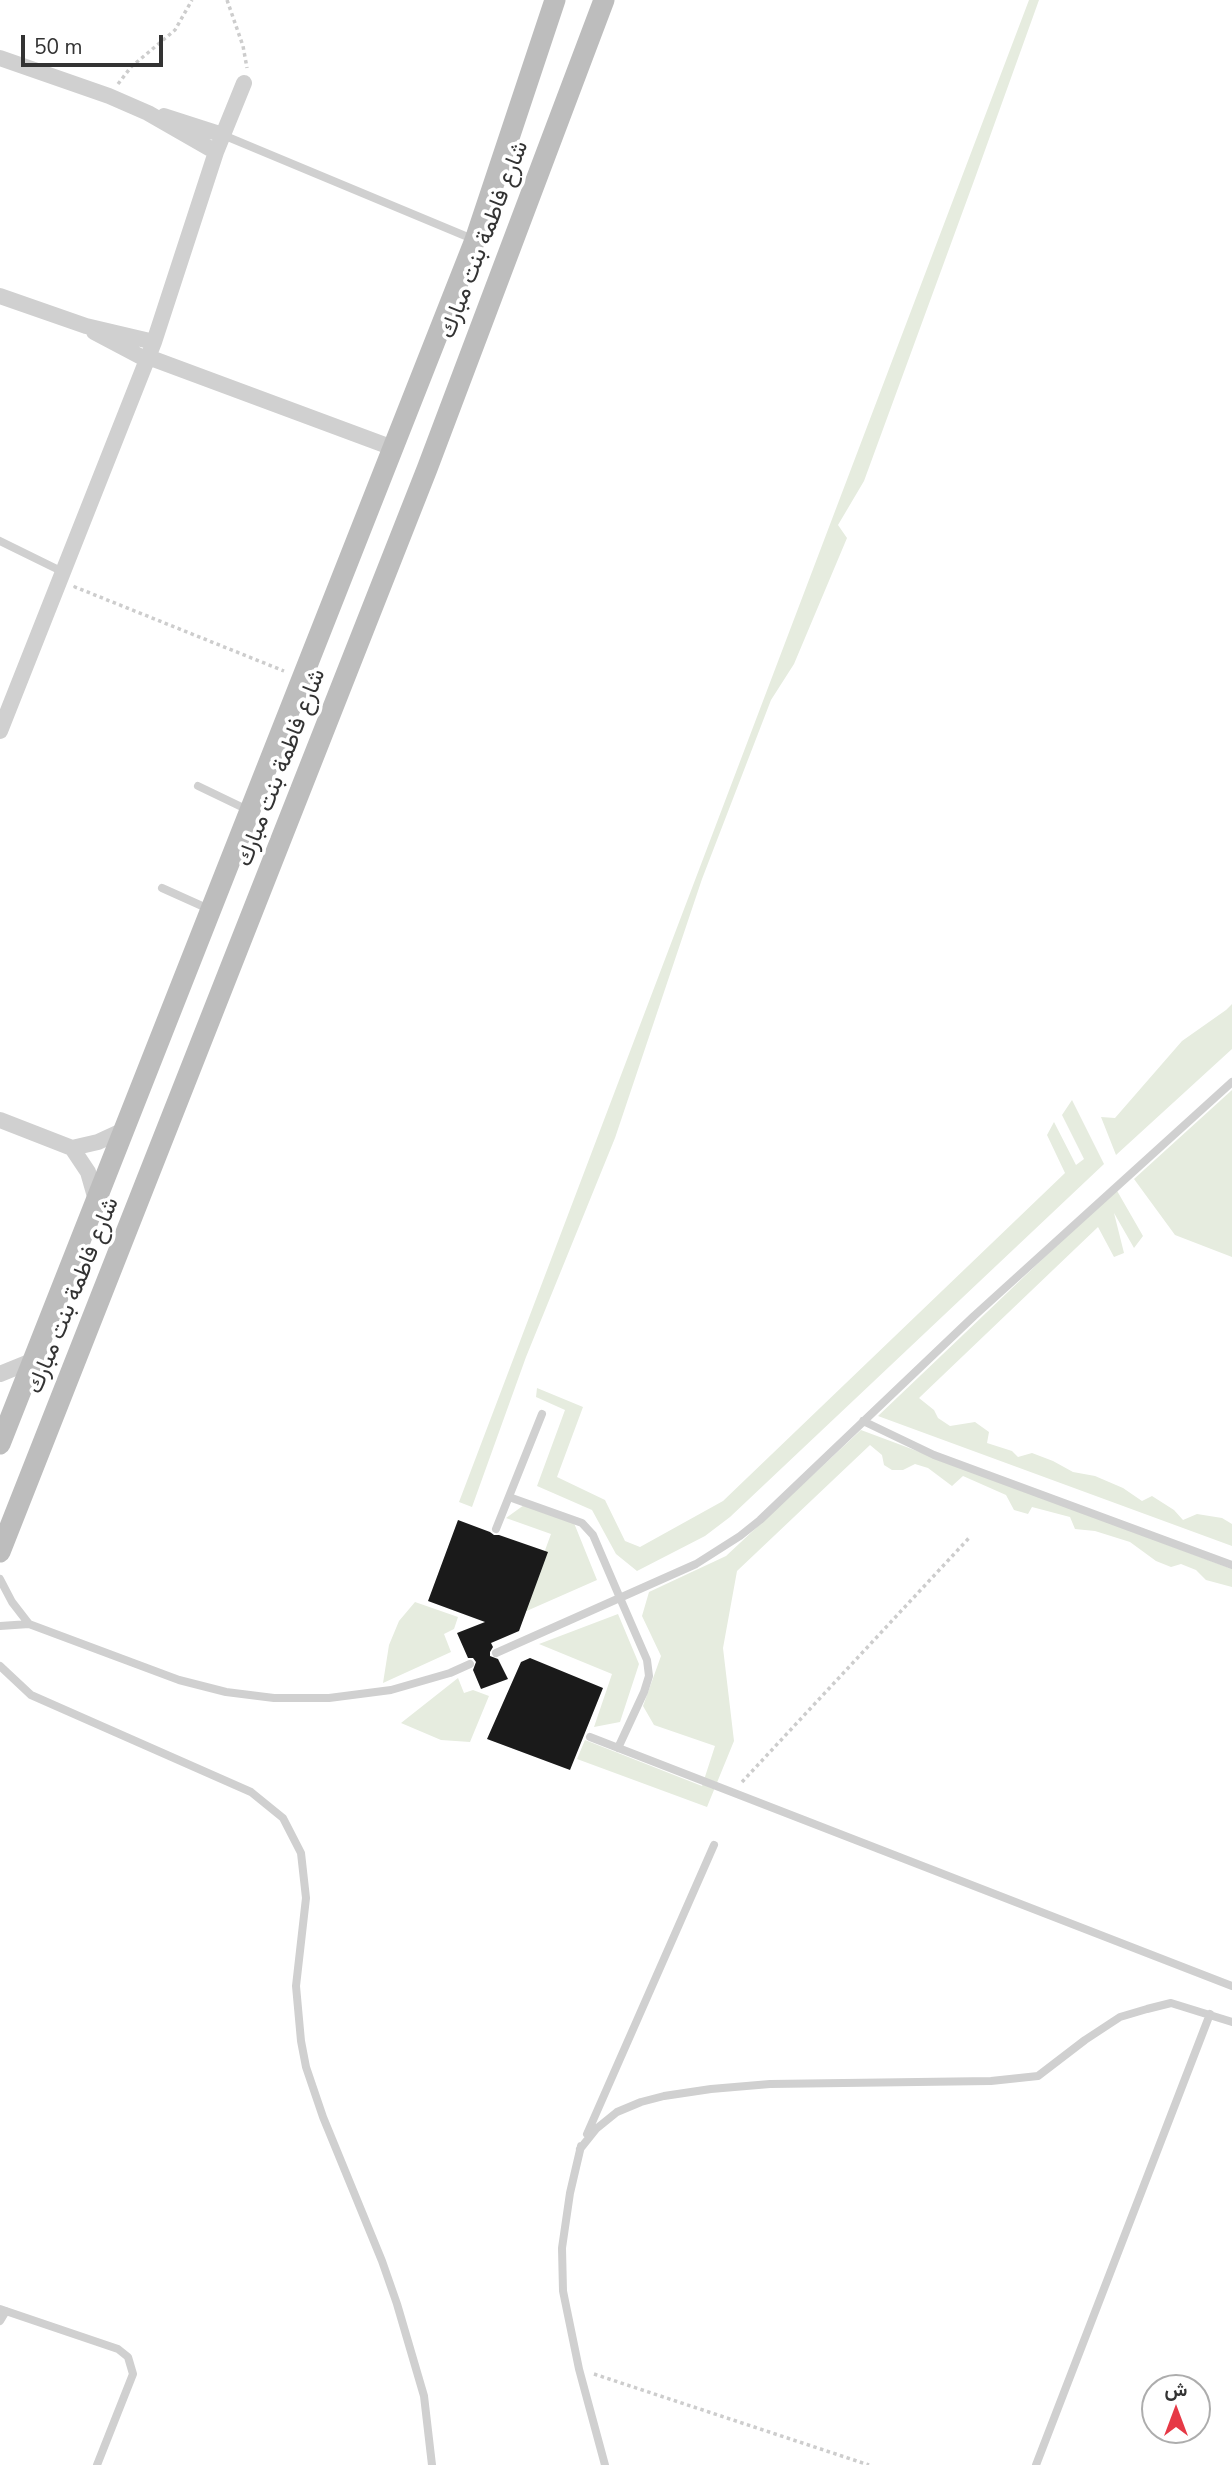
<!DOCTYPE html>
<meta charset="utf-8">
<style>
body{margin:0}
#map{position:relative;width:1232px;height:2465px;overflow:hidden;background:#fff;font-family:"Nunito Sans",Vazirmatn,sans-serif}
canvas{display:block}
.north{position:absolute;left:1141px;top:2374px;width:70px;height:70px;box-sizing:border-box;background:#fff;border:2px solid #adadad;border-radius:50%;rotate:0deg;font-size:19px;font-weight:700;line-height:28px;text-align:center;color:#333}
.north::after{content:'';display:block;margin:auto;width:24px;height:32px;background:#e63946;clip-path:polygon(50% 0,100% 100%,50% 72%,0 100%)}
.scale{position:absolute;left:21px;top:35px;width:142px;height:32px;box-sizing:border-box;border:4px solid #333;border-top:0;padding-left:9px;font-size:21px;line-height:24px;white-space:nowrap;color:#333;-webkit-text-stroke:5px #fff;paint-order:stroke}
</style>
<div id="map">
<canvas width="1232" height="2465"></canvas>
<div class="north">ش</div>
<div class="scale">50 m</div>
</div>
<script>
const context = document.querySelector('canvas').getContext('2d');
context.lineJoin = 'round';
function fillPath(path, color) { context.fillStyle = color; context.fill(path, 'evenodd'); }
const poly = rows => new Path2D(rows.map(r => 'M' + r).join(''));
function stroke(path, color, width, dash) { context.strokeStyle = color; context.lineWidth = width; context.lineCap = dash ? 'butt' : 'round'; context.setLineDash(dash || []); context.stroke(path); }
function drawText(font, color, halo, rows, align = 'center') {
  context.font = font + ' "Nunito Sans",Vazirmatn,sans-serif'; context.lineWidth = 7; context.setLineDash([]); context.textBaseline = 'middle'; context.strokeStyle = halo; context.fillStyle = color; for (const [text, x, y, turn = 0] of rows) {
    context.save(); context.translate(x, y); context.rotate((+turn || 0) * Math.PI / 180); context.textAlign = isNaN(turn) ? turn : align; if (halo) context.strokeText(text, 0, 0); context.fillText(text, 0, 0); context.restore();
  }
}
const green = poly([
 [1029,0,1039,0,975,178,864,481,838,525,847,538,794,664,771,700,702,879,615,1138,526,1357,472,1507,459,1502],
 [1232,1004,1232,1049,1116,1155,1101,1117,1115,1118,1182,1041,1226,1010],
 [1232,1090,1232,1257,1175,1235,1134,1179],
 [1072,1100,1104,1164,730,1517,705,1536,637,1571,616,1554,592,1510,537,1486,565,1410,536,1397,537,1388,583,1407,557,1477,605,1500,625,1541,640,1547,723,1501,1065,1173,1047,1135,1054,1122,1076,1165,1084,1159,1062,1115],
 [1116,1189,1143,1236,1134,1248,1114,1213,1124,1253,1114,1257,1098,1227,919,1398,934,1410,938,1418,950,1426,975,1422,989,1432,987,1443,1012,1451,1018,1457,1032,1453,1053,1461,1073,1472,1095,1476,1123,1488,1142,1501,1152,1496,1174,1510,1183,1520,1197,1514,1222,1518,1232,1524,1232,1546,878,1416],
 [861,1430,1232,1569,1232,1587,1206,1580,1196,1570,1181,1564,1171,1567,1156,1561,1130,1542,1095,1531,1075,1529,1070,1517,1032,1507,1028,1514,1014,1510,1006,1495,963,1476,952,1486,928,1468,915,1464,903,1470,892,1470,884,1465,882,1455,870,1445,737,1571,723,1648,734,1741,707,1807,577,1759,585,1740,702,1786,715,1746,654,1725,643,1706,661,1656,642,1616,649,1592,726,1556],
 [524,1505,574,1523,597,1580,522,1613,551,1534,506,1518],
 [415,1602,458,1617,454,1629,444,1634,451,1652,383,1683,389,1645,399,1621],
 [618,1614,639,1664,620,1722,594,1727,612,1674,539,1644],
 [458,1678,464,1693,473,1690,489,1696,470,1742,441,1740,401,1723]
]);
const building = poly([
 [458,1520,490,1532,494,1535,499,1535,548,1552,519,1631,491,1643,493,1647,490,1652,490,1656,498,1659,508,1679,481,1689,473,1670,476,1662,473,1658,468,1658,457,1633,485,1622,428,1601],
 [530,1658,603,1688,570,1770,487,1739,521,1662]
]);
const path = poly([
 [227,0,243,46,247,68],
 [118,84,131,67,175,30,192,0],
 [76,586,75,587,284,671],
 [742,1782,969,1538],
 [594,2374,869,2465]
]);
const lane = poly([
 [223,135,475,240],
 [0,541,63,572],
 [198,786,250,811],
 [162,888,211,910],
 [863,1421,934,1455,1232,1565],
 [509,1497,582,1523,593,1535,620,1598,647,1660,649,1676,644,1692,618,1748],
 [496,1529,542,1414],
 [0,1579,12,1602,29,1624],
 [0,1626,29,1624,179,1680,226,1692,274,1698,329,1698,391,1690,450,1673,470,1664],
 [496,1653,696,1564,740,1536,760,1520,974,1316,1232,1082],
 [0,1666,31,1695,251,1792,283,1818,301,1853,306,1898,296,1986,301,2041,306,2067,323,2117,382,2261,397,2304,424,2396,432,2465],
 [590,1737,1232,1986],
 [587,2134,714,1845],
 [581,2146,570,2193,562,2248,563,2291,579,2369,605,2465],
 [580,2149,596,2129,617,2112,641,2102,664,2096,711,2089,770,2084,991,2081,1038,2076,1085,2040,1120,2017,1147,2009,1171,2003,1232,2022],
 [0,2309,118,2349,128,2357,133,2374,97,2465],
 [0,2321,6,2311],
 [1036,2465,1210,2014]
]);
const street = poly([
 [0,58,109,96,148,113,216,152],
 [164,116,223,135],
 [0,296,86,326,154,342],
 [94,332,147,360],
 [148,357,393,448],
 [0,731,154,342,216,152,244,83],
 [0,1120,72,1148,88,1172,96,1200],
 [72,1148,98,1142,124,1130],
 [0,1374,32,1361]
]);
const secondary = poly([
 [0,1444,475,240,555,0],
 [0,1552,427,469,604,0]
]);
const streetNames = [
 ["شارع فاطمة بنت مبارك",485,240,-69],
 ["شارع فاطمة بنت مبارك",282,768,-69],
 ["شارع فاطمة بنت مبارك",74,1296,-68]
];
fillPath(green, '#e6ecdf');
fillPath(building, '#1a1a1a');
stroke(path, '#cdcdcd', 3.5, [3.5, 3.5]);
stroke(lane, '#d0d0d0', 8);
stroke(street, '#d0d0d0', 16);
stroke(secondary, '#bdbdbd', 21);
drawText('23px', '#333', '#fff', streetNames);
</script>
